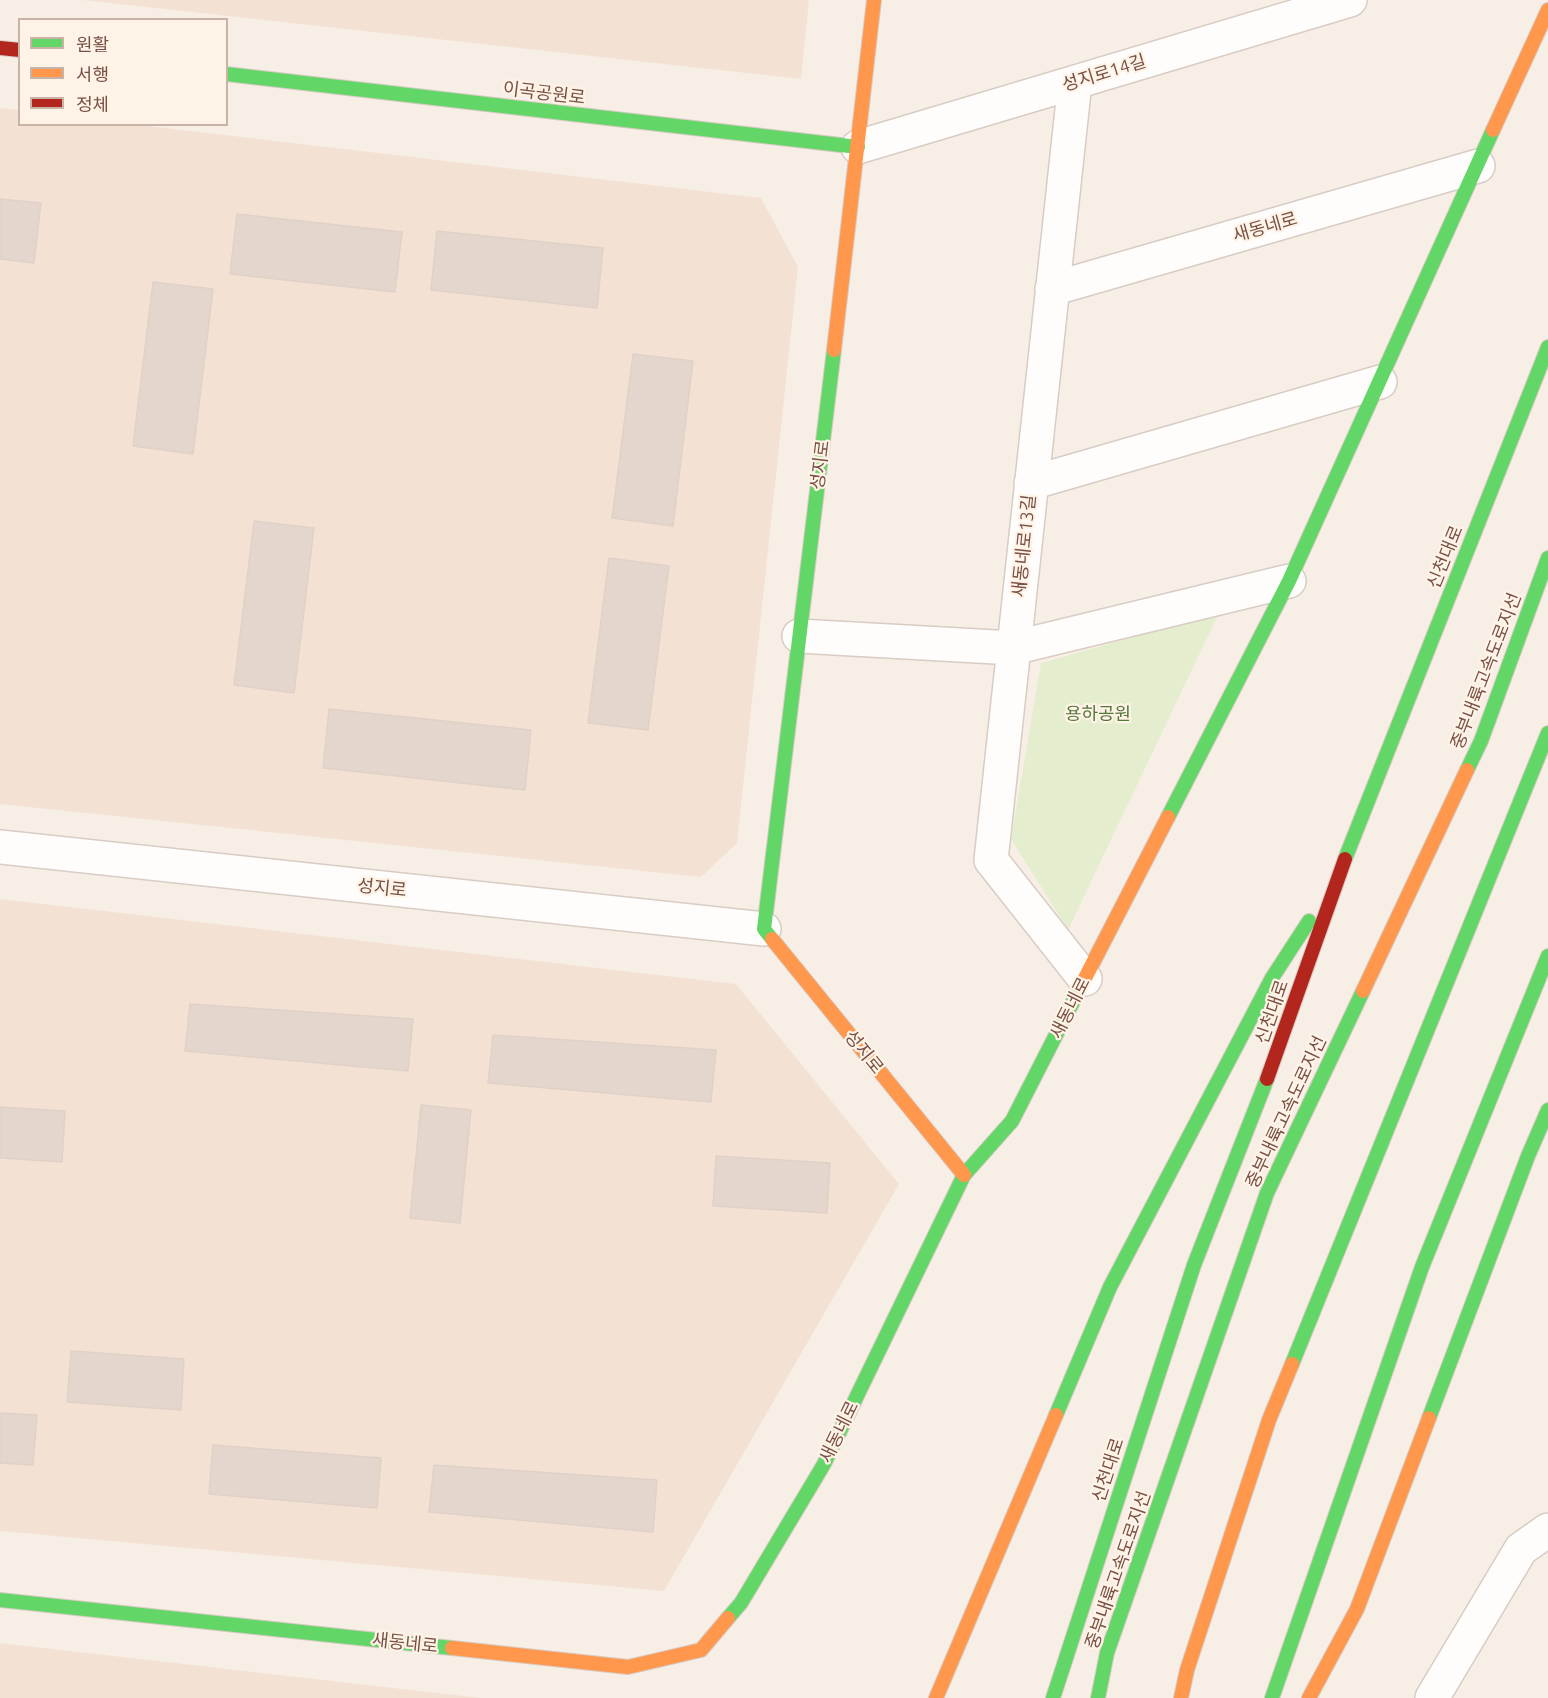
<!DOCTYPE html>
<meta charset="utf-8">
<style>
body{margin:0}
#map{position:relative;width:1548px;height:1698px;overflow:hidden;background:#f7efe6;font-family:Ubuntu,"Noto Sans KR",sans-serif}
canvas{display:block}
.legend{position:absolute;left:18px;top:18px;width:210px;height:108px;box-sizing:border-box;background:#fff3e7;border:2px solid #c9b2a6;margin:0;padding:8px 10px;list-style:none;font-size:18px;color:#775145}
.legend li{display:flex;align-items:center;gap:12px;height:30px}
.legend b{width:30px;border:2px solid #c9b2a6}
</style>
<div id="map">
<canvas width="1548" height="1698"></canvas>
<ul class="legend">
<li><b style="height:8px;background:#63d668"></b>원활</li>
<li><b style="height:8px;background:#ff974d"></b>서행</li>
<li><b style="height:8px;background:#b3261e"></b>정체</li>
</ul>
</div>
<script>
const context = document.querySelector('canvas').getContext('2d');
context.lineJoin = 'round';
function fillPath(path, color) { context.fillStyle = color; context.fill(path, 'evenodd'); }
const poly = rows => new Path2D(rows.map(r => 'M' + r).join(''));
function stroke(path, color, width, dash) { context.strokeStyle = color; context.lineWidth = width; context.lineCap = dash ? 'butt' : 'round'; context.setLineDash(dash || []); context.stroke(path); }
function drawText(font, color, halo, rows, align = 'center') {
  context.font = font + ' Ubuntu,"Noto Sans KR",sans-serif'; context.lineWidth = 4.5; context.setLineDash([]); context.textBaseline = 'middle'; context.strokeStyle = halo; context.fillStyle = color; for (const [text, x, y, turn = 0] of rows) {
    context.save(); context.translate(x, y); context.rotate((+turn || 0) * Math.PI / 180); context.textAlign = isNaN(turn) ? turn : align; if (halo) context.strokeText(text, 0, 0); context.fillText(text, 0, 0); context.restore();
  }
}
const residential = poly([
 [82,0,809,0,801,79],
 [0,108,19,110,20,124,140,125,761,198,798,267,737,843,701,877,0,804],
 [0,899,736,984,899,1184,664,1591,0,1531],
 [0,1643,481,1698,0,1698]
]);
const green = poly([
 [1219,613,1068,930,1011,839,1041,663]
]);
const building = poly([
 [0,199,41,203,34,263,0,259,0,199],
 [237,214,402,232,395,292,230,274,237,214],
 [437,231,603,248,597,308,431,290,437,231],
 [153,282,213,289,193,454,133,446,153,282],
 [633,354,693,361,673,526,612,518,633,354],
 [254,521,314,528,294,693,234,685,254,521],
 [609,558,669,566,648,730,588,723,609,558],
 [329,709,531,730,525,790,323,768,329,709],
 [190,1004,413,1019,408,1071,185,1051,190,1004],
 [493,1035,716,1050,711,1102,488,1083,493,1035],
 [421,1105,471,1110,460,1223,410,1218,421,1105],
 [0,1107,65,1111,62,1162,0,1158,0,1107],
 [716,1156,830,1163,827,1213,713,1206,716,1156],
 [71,1351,184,1359,181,1410,67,1402,71,1351],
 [0,1413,37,1415,33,1465,0,1463,0,1413],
 [213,1445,381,1458,377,1508,209,1494,213,1445],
 [434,1465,657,1480,653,1532,429,1512,434,1465]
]);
const street = poly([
 [1075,82,991,860,1085,979],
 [858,147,1350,0],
 [1052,289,1478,166],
 [1031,483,1380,382],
 [799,636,1013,648,1289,581],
 [0,847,764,929],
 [1432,1698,1521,1549,1548,1530]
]);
const fast = poly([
 [226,74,858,147],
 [1467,770,1481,741,1548,558],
 [1168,817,1289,581,1493,130],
 [1345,859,1548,347],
 [772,939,764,929,834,350],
 [1292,1364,1548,733],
 [1056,1415,1110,1287,1272,978,1309,921],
 [1429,1418,1528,1156,1548,1110],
 [0,1600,452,1648],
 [728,1618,741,1603,824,1464,964,1175,1012,1121,1082,984],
 [1053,1698,1194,1265,1267,1079],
 [1098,1698,1107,1653,1267,1193,1363,991],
 [1272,1698,1422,1267,1548,956]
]);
const slow = poly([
 [1493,130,1548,10],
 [834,350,874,0],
 [772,939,964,1175],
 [1082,984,1168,817],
 [1363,991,1467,770],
 [452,1648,628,1667,701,1650,728,1618],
 [936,1698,1056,1415],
 [1181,1698,1187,1670,1269,1420,1292,1364],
 [1309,1698,1357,1609,1429,1418]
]);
const jam = poly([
 [0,48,20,50],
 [1267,1079,1345,859]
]);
const streetNames = [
 ["성지로14길",1104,73,-17],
 ["이곡공원로",544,93,7],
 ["새동네로",1265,227,-16],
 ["성지로",820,465,-83],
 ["새동네로13길",1024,546,-84],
 ["신천대로",1445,557,-68],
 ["중부내륙고속도로지선",1486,671,-69],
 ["성지로",382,888,6],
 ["새동네로",1070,1008,-63],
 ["신천대로",1272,1012,-71],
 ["성지로",864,1052,51],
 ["중부내륙고속도로지선",1286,1112,-65],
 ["새동네로",839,1432,-64],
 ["신천대로",1108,1470,-72],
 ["중부내륙고속도로지선",1118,1570,-71],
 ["새동네로",405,1643,6]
];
const parkNames = [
 ["용하공원",1098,714]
];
fillPath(residential, '#f3e2d4');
fillPath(green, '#e4eecf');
fillPath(building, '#e4d6cd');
stroke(building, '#e0d1c8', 1.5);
stroke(street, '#d8ccc4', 36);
stroke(fast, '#d8cac3', 16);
stroke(slow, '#d8cac3', 16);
stroke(jam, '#d8cac3', 16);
stroke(street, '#fefdfb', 33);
stroke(fast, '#63d668', 14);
stroke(slow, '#ff974d', 14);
stroke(jam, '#b3261e', 14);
drawText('18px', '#775145', '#fff3e7', streetNames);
drawText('18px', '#527839', '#fff3e7', parkNames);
</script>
